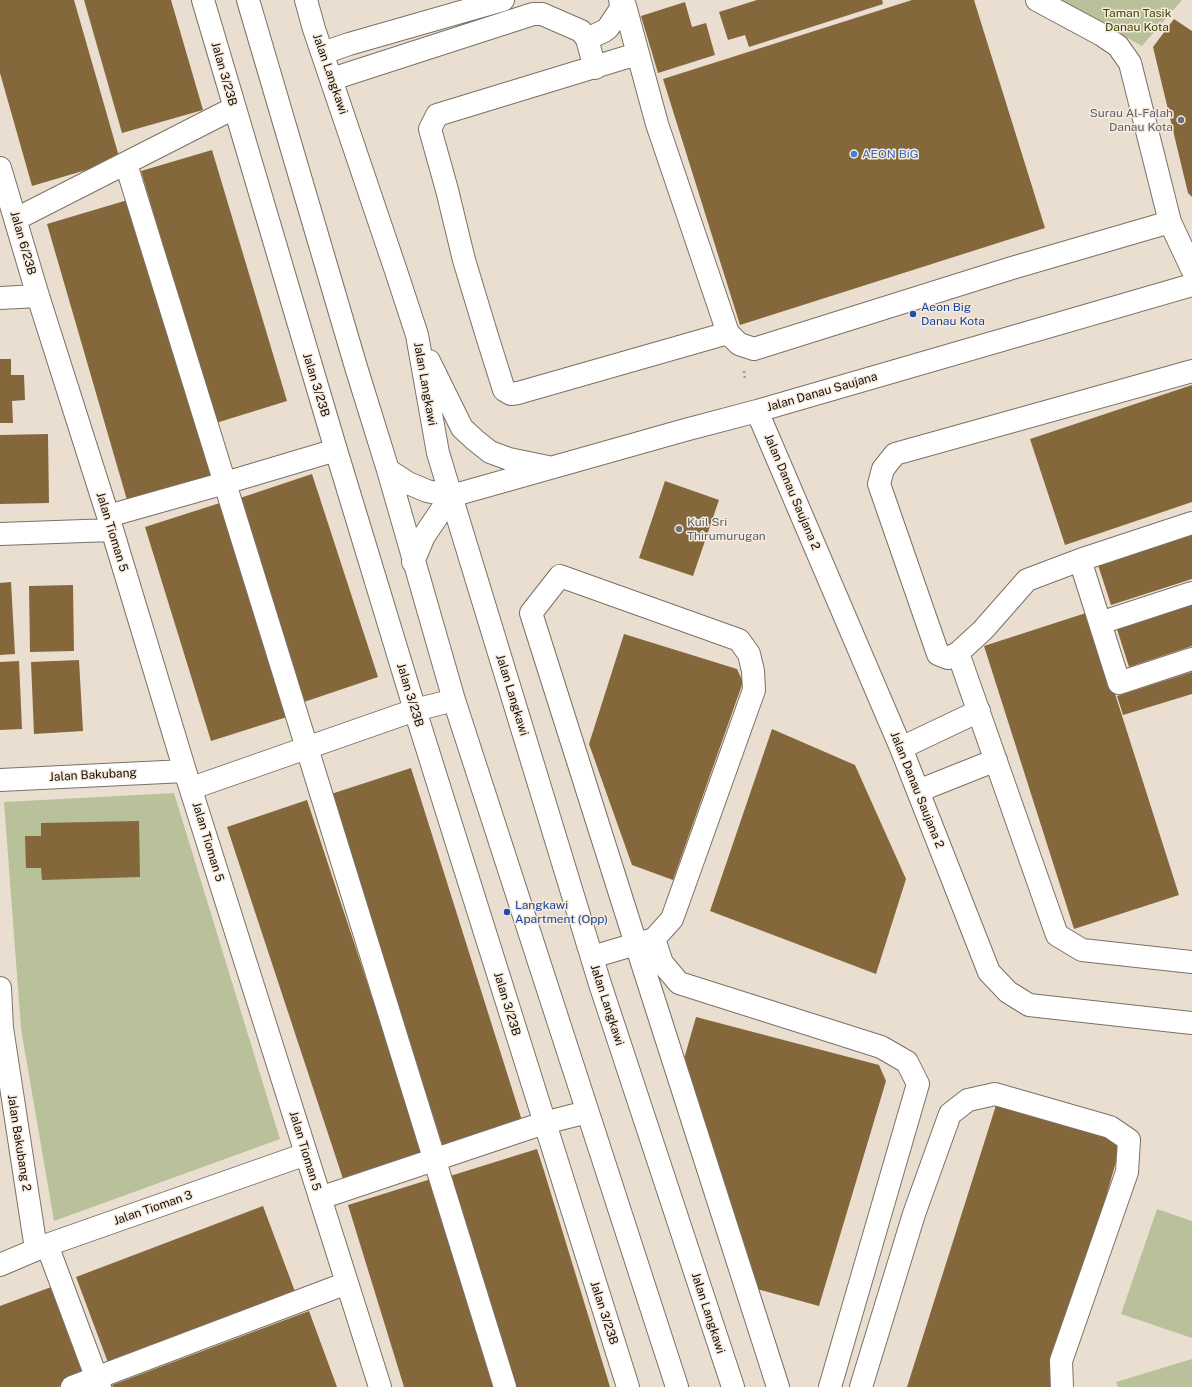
<!DOCTYPE html>
<style>
body{margin:0}
canvas{display:block;background:#eaded0}
</style>
<canvas width="1192" height="1387"></canvas>
<script>
const context = document.querySelector('canvas').getContext('2d');
context.lineJoin = 'round';
function fillPath(path, color) { context.fillStyle = color; context.fill(path, 'evenodd'); }
const poly = rows => new Path2D(rows.map(r => 'M' + r).join(''));
function stroke(path, color, width, dash) { context.strokeStyle = color; context.lineWidth = width; context.lineCap = dash ? 'butt' : 'round'; context.setLineDash(dash || []); context.stroke(path); }
function drawText(font, color, halo, rows, align = 'center') {
  context.font = font + ' "Public Sans",sans-serif'; context.lineWidth = 3; context.setLineDash([]); context.textBaseline = 'middle'; context.strokeStyle = halo; context.fillStyle = color; for (const [text, x, y, turn = 0] of rows) {
    context.save(); context.translate(x, y); context.rotate((+turn || 0) * Math.PI / 180); context.textAlign = isNaN(turn) ? turn : align; if (halo) context.strokeText(text, 0, 0); context.fillText(text, 0, 0); context.restore();
  }
}
const green = poly([
 [1058,0,1182,0,1142,46],
 [174,793,280,1139,54,1221,21,1029,4,802],
 [1157,1209,1192,1221,1192,1338,1121,1314],
 [1192,1359,1192,1387,1118,1387,1116,1382]
]);
const building = poly([
 [0,0,74,0,120,160,32,186,0,73],
 [84,0,171,0,203,110,122,133],
 [757,0,882,0,883,4,749,47,745,35,728,40,719,12],
 [912,0,974,0,1045,228,740,325,663,79],
 [685,2,692,27,706,23,715,55,658,73,641,16],
 [1174,19,1192,31,1192,197,1188,193,1153,47],
 [212,150,287,401,216,423,141,171],
 [131,199,213,482,129,507,47,224],
 [0,359,11,359,11,375,24,375,25,400,12,401,13,423,0,423],
 [1192,385,1192,502,1065,545,1030,439],
 [48,434,49,503,0,504,0,435],
 [312,474,378,677,304,702,237,499],
 [665,481,719,500,693,576,639,558],
 [223,502,290,716,211,741,145,527],
 [1192,534,1192,579,1111,605,1098,565],
 [11,582,15,654,0,655,0,583],
 [73,585,74,651,30,652,29,586],
 [1192,601,1192,646,1129,667,1116,626],
 [1089,612,1179,895,1074,929,984,646],
 [624,634,737,669,743,682,673,880,632,865,589,744],
 [79,660,83,731,34,734,31,662],
 [19,661,22,729,0,730,0,662],
 [1192,672,1192,694,1123,715,1117,696],
 [772,729,855,765,906,879,876,974,710,911],
 [411,768,524,1127,445,1153,331,794],
 [307,800,424,1155,344,1182,227,827],
 [139,821,140,877,42,880,41,868,26,868,25,836,41,836,41,823],
 [696,1017,879,1065,886,1081,819,1306,757,1289,684,1059],
 [997,1102,1122,1141,1051,1387,907,1387],
 [537,1149,545,1174,610,1387,515,1387,450,1176],
 [431,1179,495,1387,404,1387,348,1205],
 [263,1206,297,1297,110,1368,76,1277],
 [54,1286,86,1377,58,1387,0,1387,0,1306],
 [309,1311,337,1387,113,1387,112,1385]
]);
const path = poly([
 [744,371,745,380]
]);
const minor = poly([
 [203,0,336,450,415,710,628,1387],
 [248,0,356,367,388,470,454,700,677,1387],
 [306,0,314,29,396,271,417,335,438,453,600,984,733,1387],
 [620,0,625,6,657,124,728,333,518,393,511,394,504,390,487,336,464,260,447,190,430,129,437,115,637,54],
 [1037,0,1102,35,1118,46,1130,63,1170,222],
 [587,39,604,31,608,28,620,10,622,2],
 [323,53,349,44,503,0],
 [332,79,533,14,542,14,581,31,587,39,595,68],
 [126,164,505,1387],
 [0,168,38,296,108,516,185,771,380,1387],
 [16,219,234,108],
 [0,298,38,296],
 [728,333,739,344,754,349,1012,268,1170,222,1192,269],
 [429,361,462,428,475,440,490,452,509,459,548,467],
 [1192,371,895,454,883,469,879,484,938,654,948,658,958,653,1057,935,1082,950,1192,962],
 [757,411,901,748,989,972,1008,992,1029,1005,1192,1023],
 [388,470,408,483,427,491,451,496,685,430,757,411,1192,285],
 [108,516,225,483,336,450],
 [0,534,112,530],
 [1080,560,1119,683,1192,659],
 [413,562,424,536,451,496],
 [1100,623,1192,593],
 [958,653,983,630,1027,580,1080,560,1192,523],
 [901,748,979,711],
 [0,780,185,771],
 [192,788,415,710,454,700],
 [918,791,996,760],
 [654,939,662,963,679,983,881,1047,907,1062,918,1084,830,1387],
 [592,957,636,944,654,939,672,919,754,690,753,671,749,654,739,640,560,576,531,613,636,944,778,1387],
 [0,988,2,1028,36,1249],
 [320,1198,544,1123,587,1112],
 [47,1245,100,1387],
 [0,1265,47,1245,306,1154],
 [72,1387,347,1283],
 [861,1387,914,1214,950,1114,968,1100,995,1094,1110,1127,1129,1140,1127,1172,1061,1361,1062,1387]
]);
const markers = [
 [1181,120,4,"#6b7280"],
 [854,154,4,"#3f7fe0"],
 [913,314,4,"#1a4fb4"],
 [679,529,4,"#6b7280"],
 [507,912,4,"#1a4fb4"]
];
const parkNames = [
 ["Taman Tasik",1137,13],
 ["Danau Kota",1137,27]
];
const streetNames = [
 ["Jalan 3/23B",224,74,74],
 ["Jalan Langkawi",330,74,71],
 ["Jalan 6/23B",23,243,74],
 ["Jalan Langkawi",425,384,80],
 ["Jalan 3/23B",316,385,73],
 ["Jalan Danau Saujana",822,392,-16],
 ["Jalan Danau Saujana 2",792,492,67],
 ["Jalan Tioman 5",112,532,73],
 ["Jalan 3/23B",410,695,73],
 ["Jalan Langkawi",512,695,73],
 ["Jalan Bakubang",93,775,-3],
 ["Jalan Danau Saujana 2",917,790,68],
 ["Jalan Tioman 5",208,842,73],
 ["Jalan 3/23B",507,1004,73],
 ["Jalan Langkawi",607,1005,72],
 ["Jalan Bakubang 2",19,1143,81],
 ["Jalan Tioman 5",305,1151,73],
 ["Jalan Tioman 3",153,1208,-19],
 ["Jalan 3/23B",604,1313,72],
 ["Jalan Langkawi",708,1313,72]
];
const worshipNames = [
 ["Surau Al-Falah",1173,113],
 ["Danau Kota",1173,127],
 ["Kuil Sri",687,522,"left"],
 ["Thirumurugan",687,536,"left"]
];
const shopNames = [
 ["AEON BiG",862,154]
];
const transitNames = [
 ["Aeon Big",921,307],
 ["Danau Kota",921,321],
 ["Langkawi",515,905],
 ["Apartment (Opp)",515,919]
];
fillPath(green, '#b9c19a');
fillPath(building, '#85673c');
stroke(minor, '#7b7164', 24);
stroke(path, '#a3998e', 2.5, [2, 3]);
stroke(minor, '#fff', 22);
for (const [x, y, r, color] of markers) { const dot = new Path2D(); dot.arc(x, y, r, 0, 2 * Math.PI); context.fillStyle = color; context.fill(dot); stroke(dot, '#f7ebdd', 1.5); }
drawText('12px', '#394102', '#f7ebdd', parkNames);
drawText('12px', '#110d08', '#f7ebdd', streetNames);
drawText('12px', '#5b616d', '#f7ebdd', worshipNames, 'right');
drawText('12px', '#366cbe', '#f7ebdd', shopNames, 'left');
drawText('12px', '#164399', '#f7ebdd', transitNames, 'left');
</script>
